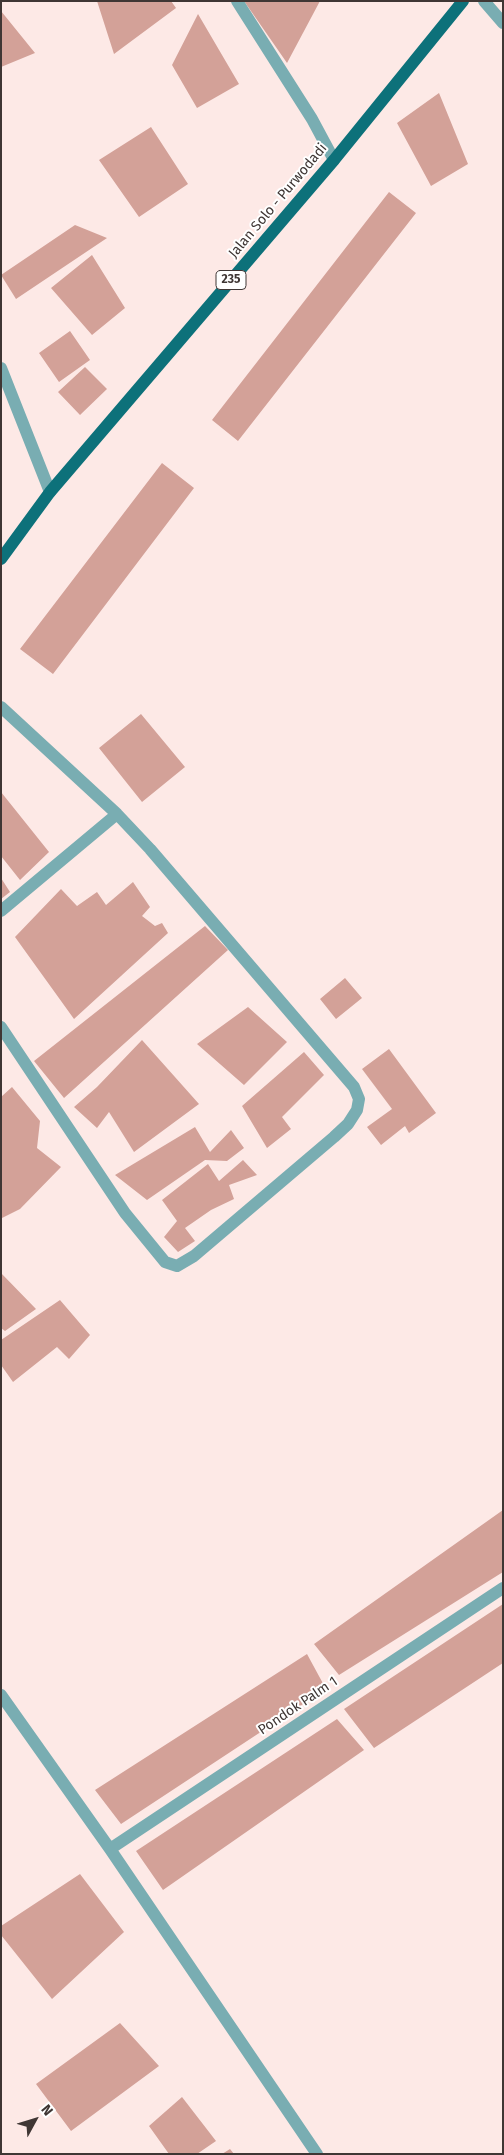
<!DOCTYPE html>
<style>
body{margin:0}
#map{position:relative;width:504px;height:2155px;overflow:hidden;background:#fde9e6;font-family:"Fira Sans",sans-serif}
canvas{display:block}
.frame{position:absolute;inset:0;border:2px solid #3f3634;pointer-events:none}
.north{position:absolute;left:10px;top:2095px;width:50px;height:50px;-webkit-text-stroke:4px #fff;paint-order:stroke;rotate:51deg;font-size:14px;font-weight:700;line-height:20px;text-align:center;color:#3f3634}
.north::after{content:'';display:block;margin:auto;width:18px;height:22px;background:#3f3634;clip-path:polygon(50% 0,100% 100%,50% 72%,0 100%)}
</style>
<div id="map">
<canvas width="504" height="2155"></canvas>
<div class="frame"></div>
<div class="north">N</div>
</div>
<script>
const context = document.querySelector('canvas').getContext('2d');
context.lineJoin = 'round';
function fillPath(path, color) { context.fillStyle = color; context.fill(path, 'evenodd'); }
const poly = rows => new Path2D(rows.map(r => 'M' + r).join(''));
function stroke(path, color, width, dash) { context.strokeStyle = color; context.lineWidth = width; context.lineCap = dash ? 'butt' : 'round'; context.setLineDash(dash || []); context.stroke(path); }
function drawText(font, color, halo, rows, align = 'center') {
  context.font = font + ' "Fira Sans",sans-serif'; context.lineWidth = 4; context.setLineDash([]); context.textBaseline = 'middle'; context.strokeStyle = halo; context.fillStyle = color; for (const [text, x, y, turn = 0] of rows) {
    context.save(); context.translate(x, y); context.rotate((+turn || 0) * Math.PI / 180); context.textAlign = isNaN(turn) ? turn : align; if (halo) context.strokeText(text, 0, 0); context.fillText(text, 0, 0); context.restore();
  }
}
const building = poly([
 [97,1,171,1,176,8,114,54],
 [244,1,320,1,287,63],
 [1,11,35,53,1,67],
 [198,14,239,84,197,108,172,65],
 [439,93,468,164,431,186,397,123],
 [151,127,188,184,139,217,99,160],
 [389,192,416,213,238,441,212,420],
 [75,225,107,238,16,299,1,275],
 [92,255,125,308,92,335,51,288],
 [70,331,90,360,59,382,39,353],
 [85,367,107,389,80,415,58,392],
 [162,463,194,488,53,674,20,649],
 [141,714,185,767,142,802,99,748],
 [1,792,49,852,20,880,1,856],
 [1,878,10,892,1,899],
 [133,882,150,907,142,916,155,926,162,923,168,933,74,1019,15,937,61,889,77,906,97,892,106,905],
 [205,926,228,950,64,1098,34,1061],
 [345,978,362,998,336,1019,320,999],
 [248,1007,287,1042,244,1085,197,1044],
 [142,1040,199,1104,134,1152,109,1112,97,1128,74,1107,97,1087],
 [389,1049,436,1113,409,1133,405,1126,381,1145,367,1127,392,1109,362,1069],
 [304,1052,324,1075,282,1117,291,1129,267,1148,242,1106],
 [12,1087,40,1121,37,1148,61,1167,20,1209,2,1218,1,1097],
 [195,1127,210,1152,231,1130,244,1148,227,1161,205,1160,147,1200,115,1175],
 [243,1160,257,1175,229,1185,234,1199,211,1210,185,1228,195,1241,178,1252,164,1237,177,1221,162,1200,208,1164,219,1181],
 [1,1273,36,1309,5,1331,1,1328],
 [60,1300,90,1335,69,1359,57,1347,13,1382,1,1365,1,1340],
 [503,1510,503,1572,339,1675,314,1644],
 [503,1604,503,1663,374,1748,344,1709],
 [307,1654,326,1689,121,1824,95,1790],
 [337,1719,364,1750,163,1890,136,1851],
 [80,1874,124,1932,52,1999,1,1935,1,1926],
 [120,2023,159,2066,71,2131,36,2084],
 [182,2097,216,2141,197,2154,169,2154,149,2126],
 [230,2149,234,2154,222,2154]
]);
const minor = poly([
 [237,1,312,119,334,160],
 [484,1,503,23],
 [1,368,50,492],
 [1,707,117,814,150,849,354,1087,359,1099,357,1110,348,1124,334,1137,194,1256,177,1266,165,1262,125,1213,1,1027],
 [1,911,117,814],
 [1,1695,110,1849,317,2154],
 [110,1849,503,1588]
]);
const major = poly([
 [1,559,50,492,334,160,463,1]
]);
const shields = [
 [231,280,30]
];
const shieldNames = [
 ["235",231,280]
];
const streetNames = [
 ["Jalan Solo - Purwodadi",278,201,-50],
 ["Pondok Palm 1",298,1706,-34]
];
fillPath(building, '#d3a198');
stroke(minor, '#79adb2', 12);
stroke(major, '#0d717a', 12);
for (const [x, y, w] of shields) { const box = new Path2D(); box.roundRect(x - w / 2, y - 9.5, w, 19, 4); context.fillStyle = '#fff'; context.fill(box); stroke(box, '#3f3634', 1); }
drawText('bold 12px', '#3f3634', null, shieldNames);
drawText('14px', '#3f3634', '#fff', streetNames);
</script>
